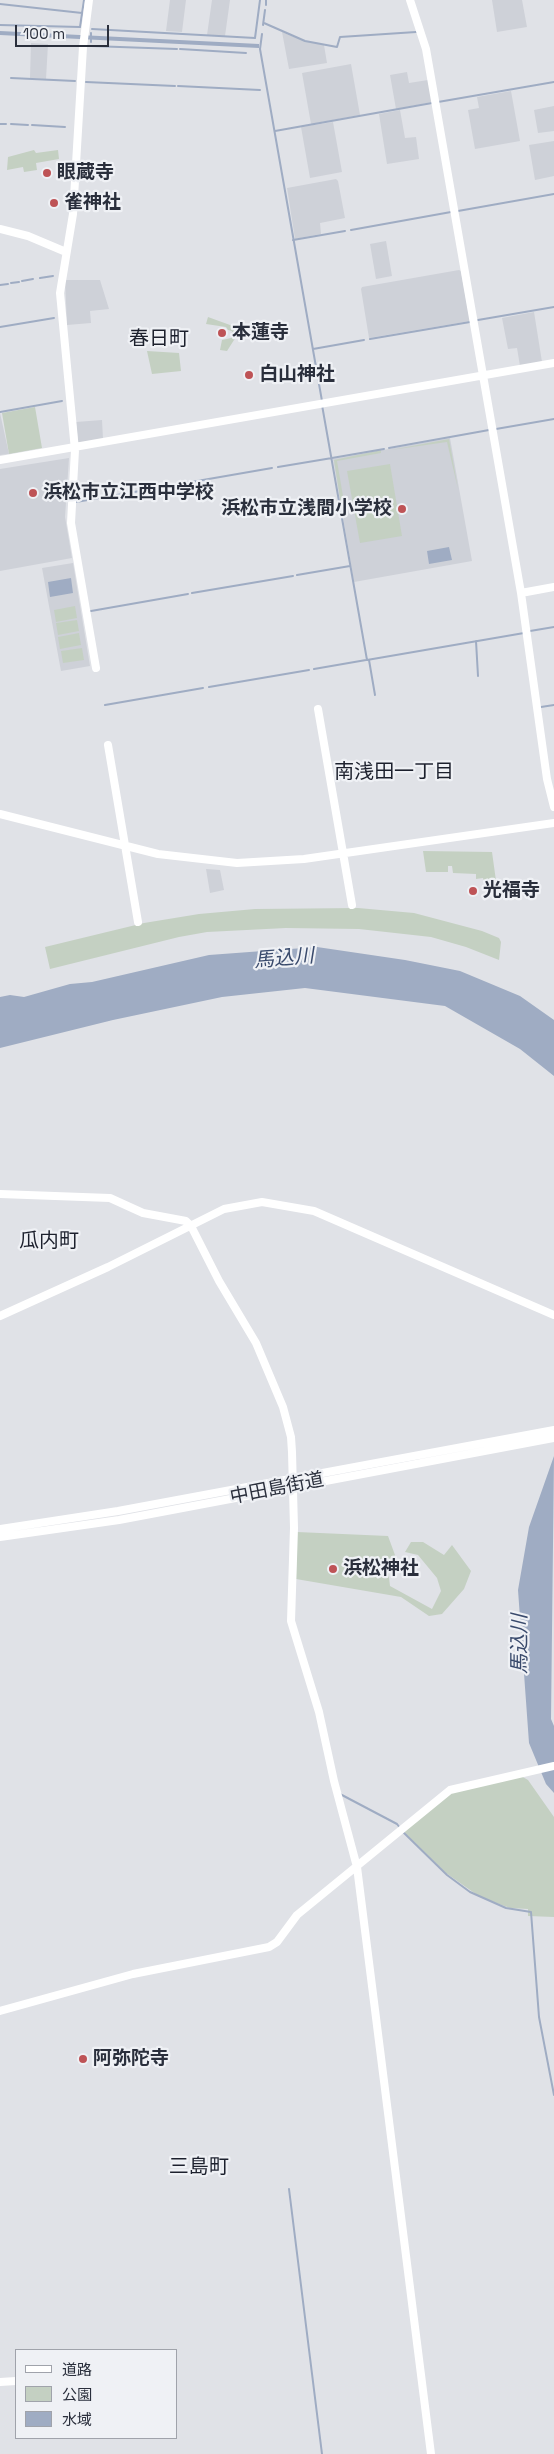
<!DOCTYPE html>
<meta charset="utf-8">
<style>
body{margin:0}
#map{position:relative;width:554px;height:2454px;overflow:hidden;background:#e0e2e7;font-family:"Space Grotesk","Noto Sans JP",sans-serif}
canvas{display:block}
.legend{position:absolute;left:15px;top:2349px;width:162px;height:90px;box-sizing:border-box;background:#eff1f5;border:1px solid #a0a3ab;margin:0;padding:6px 9px;list-style:none;font-size:15px;color:#2a2f3c}
.legend li{display:flex;align-items:center;gap:10px;height:25px}
.legend b{width:25px;border:1px solid #a0a3ab}
.scale{position:absolute;left:15px;top:25px;width:94px;height:22px;box-sizing:border-box;border:2px solid #2a2f3c;border-top:0;padding-left:6px;font-size:15px;line-height:18px;white-space:nowrap;color:#2a2f3c;-webkit-text-stroke:4px #eff1f5;paint-order:stroke}
</style>
<div id="map">
<canvas width="554" height="2454"></canvas>
<ul class="legend">
<li><b style="height:6px;background:#fff"></b>道路</li>
<li><b style="height:14px;background:#c4d0c2"></b>公園</li>
<li><b style="height:14px;background:#9facc3"></b>水域</li>
</ul>
<div class="scale">100 m</div>
</div>
<script>
const context = document.querySelector('canvas').getContext('2d');
context.lineJoin = 'round';
function fillPath(path, color) { context.fillStyle = color; context.fill(path, 'evenodd'); }
const poly = rows => new Path2D(rows.map(r => 'M' + r).join(''));
function stroke(path, color, width, dash) { context.strokeStyle = color; context.lineWidth = width; context.lineCap = dash ? 'butt' : 'round'; context.setLineDash(dash || []); context.stroke(path); }
function drawText(font, color, halo, rows, align = 'center') {
  context.font = font + ' "Space Grotesk","Noto Sans JP",sans-serif'; context.lineWidth = 4.5; context.setLineDash([]); context.textBaseline = 'middle'; context.strokeStyle = halo; context.fillStyle = color; for (const [text, x, y, turn = 0] of rows) {
    context.save(); context.translate(x, y); context.rotate((+turn || 0) * Math.PI / 180); context.textAlign = isNaN(turn) ? turn : align; if (halo) context.strokeText(text, 0, 0); context.fillText(text, 0, 0); context.restore();
  }
}
const built = poly([
 [170,0,186,0,182,32,166,31],
 [212,0,230,0,225,36,207,35],
 [492,0,522,0,527,27,497,32],
 [282,32,304,41,324,45,327,63,289,69],
 [31,43,48,44,46,79,30,78],
 [351,64,360,115,311,124,302,73],
 [407,72,409,83,428,80,432,102,396,109,390,75],
 [511,91,520,141,475,149,468,110,479,108,477,97],
 [554,106,554,131,538,133,534,110],
 [400,110,405,138,416,137,419,159,387,164,379,114],
 [333,122,342,172,310,178,301,127],
 [554,141,554,176,535,180,529,145],
 [336,179,338,181,345,218,320,223,321,234,295,239,287,188],
 [386,241,392,276,376,279,370,244],
 [459,270,461,271,470,321,369,338,361,289,362,287],
 [65,280,100,280,109,309,90,311,91,323,67,325],
 [534,312,542,362,520,366,517,348,508,349,502,318],
 [0,413,9,454,0,455],
 [102,420,103,439,78,443,76,422],
 [450,438,472,561,354,582,333,459],
 [69,458,65,517,72,558,0,571,0,469],
 [73,563,90,666,61,671,42,568],
 [206,869,220,870,224,890,210,893]
]);
const green = poly([
 [34,150,36,153,58,150,59,159,36,163,37,170,24,172,23,167,7,170,8,157],
 [208,317,241,329,227,351,220,350,222,340,231,338,232,331,228,330,226,327,206,324],
 [147,351,179,353,181,371,152,374],
 [35,407,42,448,9,454,2,413],
 [449,439,458,489,447,442,391,450],
 [381,450,381,453,337,461,345,508,342,510,334,460],
 [390,464,402,536,360,543,347,471],
 [75,606,77,618,56,622,54,610],
 [77,620,79,631,58,635,56,623],
 [79,633,81,645,60,649,58,637],
 [82,648,84,660,63,663,61,651],
 [423,851,492,852,497,888,492,889,487,882,484,882,483,878,476,879,476,874,453,873,452,866,448,866,448,872,426,872],
 [358,908,414,913,482,931,499,938,501,942,499,960,466,947,431,937,359,929,286,928,207,932,179,937,50,969,45,947,144,923,199,914,255,909],
 [297,1532,388,1536,395,1555,388,1569,390,1586,432,1609,441,1591,437,1578,418,1555,405,1552,411,1542,423,1542,444,1555,452,1545,471,1571,464,1589,442,1614,429,1616,401,1597,296,1579],
 [521,1776,528,1780,554,1817,554,1917,528,1916,528,1909,510,1908,480,1897,446,1873,403,1831,439,1801,455,1791]
]);
const water = poly([
 [0,31,259,44,259,48,0,35],
 [449,547,452,560,429,564,427,551],
 [71,578,73,593,50,597,48,582],
 [317,947,405,960,460,971,520,996,554,1020,554,1076,520,1049,445,1006,305,988,222,997,113,1020,0,1048,0,997,10,995,24,997,70,984,92,982,209,955],
 [554,1456,551,1719,554,1726,554,1793,546,1784,529,1743,518,1590,529,1527]
]);
const stream = poly([
 [0,4,82,13],
 [266,5,266,0],
 [264,23,305,41,337,47,340,37,416,32],
 [0,25,80,27,84,0],
 [263,25,265,10],
 [92,29,255,38,260,0],
 [262,34,260,49,322,401],
 [91,42,91,33],
 [91,46,177,49],
 [180,49,246,53],
 [11,78,75,81],
 [86,82,175,86],
 [178,86,260,90],
 [438,102,554,82],
 [0,124,6,124],
 [11,124,28,125],
 [32,125,65,127],
 [275,131,432,103],
 [458,211,554,194],
 [351,230,451,212],
 [293,240,345,231],
 [40,278,53,276],
 [22,281,33,279],
 [11,283,19,282],
 [0,285,8,284],
 [478,320,554,307],
 [0,327,54,318],
 [370,339,470,322],
 [313,349,364,340],
 [322,405,367,660,524,633],
 [0,412,62,401],
 [496,429,554,419],
 [389,448,489,430],
 [332,458,384,449],
 [278,467,332,458],
 [174,485,272,468],
 [76,502,169,486],
 [297,575,350,566],
 [192,593,293,576],
 [91,611,188,594],
 [530,631,554,627],
 [476,641,478,676],
 [369,660,375,695],
 [314,669,366,660],
 [209,687,309,670],
 [105,705,203,688],
 [541,707,554,705],
 [340,1794,397,1824,400,1828],
 [403,1832,447,1875,470,1892,506,1908,531,1912,539,2017,554,2095],
 [289,2189,322,2454]
]);
const secondary = poly([
 [89,0,83,47,73,214,60,293,75,450,71,523,96,668],
 [410,0,426,49,521,593,547,779,554,807],
 [0,229,28,236,66,252],
 [0,460,554,363],
 [521,593,554,587],
 [318,709,352,905],
 [108,745,138,922],
 [0,814,158,854,237,863,304,859,554,823],
 [0,1194,110,1198,143,1213,186,1221,191,1226,219,1281,256,1343,283,1407,291,1437,292,1452,294,1528,291,1621,319,1712,334,1781,357,1867,431,2454],
 [0,1316,108,1267,224,1209,262,1202,314,1211,554,1315],
 [0,1529,118,1511,554,1430],
 [0,1537,119,1520,554,1438],
 [0,2011,133,1974,269,1947,277,1942,297,1915,450,1790,554,1766],
 [0,2382,16,2381]
]);
const markers = [
 [47,173,5,"#be5356"],
 [54,203,5,"#be5356"],
 [222,333,5,"#be5356"],
 [249,375,5,"#be5356"],
 [33,493,5,"#be5356"],
 [402,509,5,"#be5356"],
 [473,891,5,"#be5356"],
 [333,1569,5,"#be5356"],
 [83,2059,5,"#be5356"]
];
const poiNames = [
 ["眼蔵寺",57,173],
 ["雀神社",64,203],
 ["本蓮寺",232,333],
 ["白山神社",259,375],
 ["浜松市立江西中学校",43,493],
 ["浜松市立浅間小学校",392,509,"right"],
 ["光福寺",483,891],
 ["浜松神社",343,1569],
 ["阿弥陀寺",93,2059]
];
const streetNames = [
 ["中田島街道",277,1489,-11]
];
const neighbourhoodNames = [
 ["春日町",159,340],
 ["南浅田一丁目",394,773],
 ["瓜内町",49,1242],
 ["三島町",199,2168]
];
const waterNames = [
 ["馬込川",284,959,-5],
 ["馬込川",521,1644,-90]
];
fillPath(built, '#ced1d8');
fillPath(green, '#c4d0c2');
fillPath(water, '#9facc3');
stroke(stream, '#9facc3', 2);
stroke(secondary, '#fff', 8);
for (const [x, y, r, color] of markers) { const dot = new Path2D(); dot.arc(x, y, r, 0, 2 * Math.PI); context.fillStyle = color; context.fill(dot); stroke(dot, '#eff1f5', 2); }
drawText('bold 19px', '#2a2f3c', '#eff1f5', poiNames, 'left');
drawText('19px', '#2a2f3c', '#eff1f5', streetNames);
drawText('20px', '#1c202d', '#eff1f5', neighbourhoodNames);
drawText('italic 20px', '#394a6c', '#eff1f5', waterNames);
</script>
